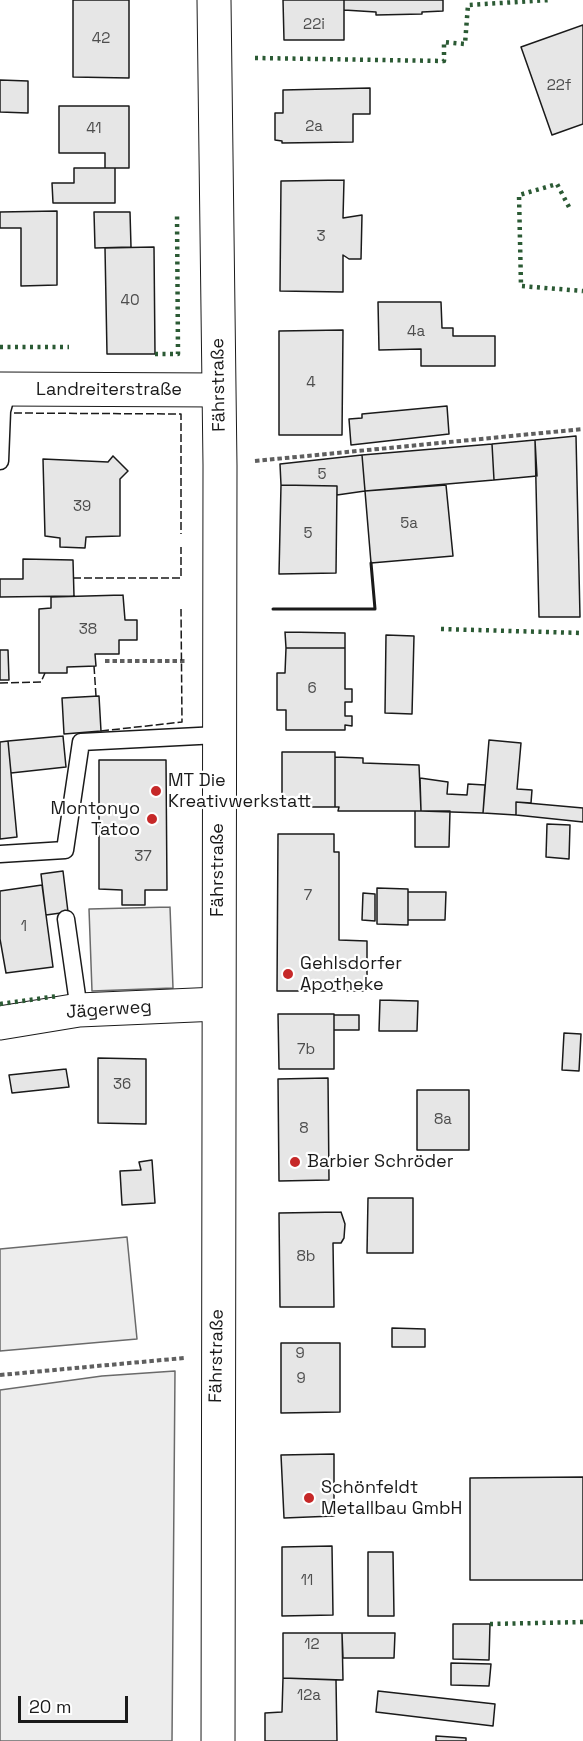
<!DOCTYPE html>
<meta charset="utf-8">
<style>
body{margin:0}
#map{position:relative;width:583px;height:1741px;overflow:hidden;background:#fff;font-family:"Space Grotesk",sans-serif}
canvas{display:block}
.scale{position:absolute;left:18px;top:1696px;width:110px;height:27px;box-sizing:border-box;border:3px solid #1a1a1a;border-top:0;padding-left:8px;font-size:18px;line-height:21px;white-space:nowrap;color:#1a1a1a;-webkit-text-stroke:4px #fff;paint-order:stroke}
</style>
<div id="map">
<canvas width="583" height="1741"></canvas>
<div class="scale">20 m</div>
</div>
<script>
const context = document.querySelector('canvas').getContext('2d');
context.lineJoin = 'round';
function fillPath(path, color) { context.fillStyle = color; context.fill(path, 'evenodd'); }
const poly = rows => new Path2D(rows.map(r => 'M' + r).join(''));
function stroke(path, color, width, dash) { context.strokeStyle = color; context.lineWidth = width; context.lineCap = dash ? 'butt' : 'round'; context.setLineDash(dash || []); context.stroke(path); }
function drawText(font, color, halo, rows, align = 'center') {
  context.font = font + ' "Space Grotesk",sans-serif'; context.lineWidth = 4.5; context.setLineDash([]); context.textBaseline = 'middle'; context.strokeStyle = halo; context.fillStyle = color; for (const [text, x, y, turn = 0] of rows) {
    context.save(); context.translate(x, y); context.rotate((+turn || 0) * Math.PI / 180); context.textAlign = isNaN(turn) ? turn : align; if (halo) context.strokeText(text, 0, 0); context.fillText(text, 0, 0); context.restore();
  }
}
const built = poly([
 [170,907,173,988,92,991,89,909,170,907],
 [127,1237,137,1339,0,1351,0,1249,127,1237],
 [175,1371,172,1741,0,1741,0,1390,102,1376,175,1371]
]);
const building = poly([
 [73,0,129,0,129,78,73,77,73,0],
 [283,0,344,0,344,40,284,40,283,0],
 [344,0,443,0,443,11,422,12,422,14,376,15,376,12,344,10,344,0],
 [583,25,583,124,552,135,521,47,583,25],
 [0,80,28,81,28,113,0,112,0,80],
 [370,88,370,114,353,114,353,142,282,143,282,141,275,140,275,113,283,113,283,90,370,88],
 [59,106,129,106,129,168,105,168,105,153,59,153,59,106],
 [74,168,115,168,115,203,53,203,52,183,74,183,74,168],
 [344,180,343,218,362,215,361,259,349,259,343,255,343,292,280,291,281,181,344,180],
 [57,211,57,285,21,286,21,228,0,228,0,212,57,211],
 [94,212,130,212,131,247,95,248,94,212],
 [154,247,155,354,107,354,105,248,154,247],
 [378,302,441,302,442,328,453,328,453,336,495,336,495,366,421,366,421,349,379,350,378,302],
 [343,330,342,435,279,435,279,331,343,330],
 [447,406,449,434,351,445,349,419,362,418,362,414,447,406],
 [576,436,580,617,539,617,535,440,576,436],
 [535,440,537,476,494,480,492,444,535,440],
 [492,444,494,480,365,491,362,455,492,444],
 [362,455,365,491,337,495,337,486,281,485,280,464,362,455],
 [113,456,128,471,120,479,120,536,86,537,85,548,60,547,60,538,45,536,43,459,108,462,113,456],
 [281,485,337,486,336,573,279,574,281,485],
 [446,485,453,556,371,563,365,491,446,485],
 [23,559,73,560,74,596,0,597,0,579,23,579,23,559],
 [123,595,125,620,137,620,137,640,119,640,119,654,95,654,96,666,67,667,67,673,39,673,39,609,51,608,51,597,123,595],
 [285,632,345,633,345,648,286,648,285,632],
 [386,635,414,636,412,714,385,713,386,635],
 [286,648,345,648,345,689,352,689,352,702,345,702,345,716,352,716,352,726,345,725,345,730,286,730,286,710,277,710,277,673,285,673,286,648],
 [0,650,8,650,9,680,0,680,0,650],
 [99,696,101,731,64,734,62,698,99,696],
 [63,736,66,767,11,773,8,741,63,736],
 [489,740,521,743,517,789,532,790,531,803,516,802,516,815,483,813,489,740],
 [8,741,17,837,0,839,0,742,8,741],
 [282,752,335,752,335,807,282,807,282,752],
 [335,757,363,758,363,763,419,765,421,811,338,811,339,807,335,807,335,757],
 [99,760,166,760,167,890,145,890,145,905,122,905,122,890,99,889,99,760],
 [420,778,448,782,447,794,467,795,468,784,485,785,483,813,421,811,420,778],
 [516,802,583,808,583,822,516,815,516,802],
 [415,811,450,811,449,847,415,847,415,811],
 [547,824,570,825,569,859,546,857,547,824],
 [278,834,334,834,334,852,339,852,339,940,367,941,367,991,277,991,278,834],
 [63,871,68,912,46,915,41,874,63,871],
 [42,885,53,967,6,973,0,939,0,891,42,885],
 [377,888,408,889,408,925,377,924,377,888],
 [408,892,446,892,445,920,408,920,408,892],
 [363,893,375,894,375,921,362,920,363,893],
 [380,1000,418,1001,417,1031,379,1031,380,1000],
 [278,1014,334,1014,334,1069,279,1069,278,1014],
 [334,1015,359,1015,359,1030,334,1030,334,1015],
 [564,1033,581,1034,579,1071,562,1070,564,1033],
 [98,1058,146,1059,146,1124,98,1123,98,1058],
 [66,1069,69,1087,12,1093,9,1075,66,1069],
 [328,1078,329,1180,279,1181,278,1079,328,1078],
 [417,1090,469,1090,469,1150,417,1150,417,1090],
 [152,1160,155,1203,122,1205,120,1171,141,1170,139,1162,152,1160],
 [368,1198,413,1198,413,1253,367,1253,368,1198],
 [341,1212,345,1224,344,1238,341,1243,333,1243,334,1307,280,1307,279,1213,341,1212],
 [392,1328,425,1329,425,1347,392,1347,392,1328],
 [281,1343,340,1343,340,1412,281,1413,281,1343],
 [334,1454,334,1516,284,1518,281,1455,334,1454],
 [583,1477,583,1580,470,1580,470,1478,583,1477],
 [332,1546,333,1615,282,1616,282,1547,332,1546],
 [368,1552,393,1552,394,1616,368,1616,368,1552],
 [453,1624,490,1624,489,1660,453,1659,453,1624],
 [283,1633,342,1633,343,1680,283,1678,283,1633],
 [342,1633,395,1633,394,1658,343,1658,342,1633],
 [451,1663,491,1664,489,1686,451,1685,451,1663],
 [283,1678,336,1680,337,1741,265,1741,265,1713,282,1712,283,1678],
 [378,1691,495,1704,493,1726,376,1712,378,1691],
 [436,1736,466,1738,466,1741,436,1741,436,1736]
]);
const path = poly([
 [255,461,583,429],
 [105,661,185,661],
 [0,1375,184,1358]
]);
const service = poly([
 [0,461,2,411,8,389],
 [0,854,65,850,81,742,218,735],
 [66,919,79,1010]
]);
const minor = poly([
 [0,389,218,390],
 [0,1023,79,1010,218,1004]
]);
const tertiary = poly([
 [214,0,220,465,218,1741]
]);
const hedge = poly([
 [255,58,444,61,444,42,465,44,468,5,550,0],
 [569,207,557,184,519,195,521,286,583,291],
 [0,347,69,347],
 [155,354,178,354,177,214],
 [441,629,582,633],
 [0,1004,58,996],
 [490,1624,583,1622]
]);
const fence = poly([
 [14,413,181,414,181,534],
 [73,578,181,578,181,547],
 [94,666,96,696],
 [0,683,41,682,45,673],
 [101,731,182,722,181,609]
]);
const wall = poly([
 [273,609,375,609,371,563]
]);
const markers = [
 [156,791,6,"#c62828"],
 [152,819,6,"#c62828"],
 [288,974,6,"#c62828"],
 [295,1162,6,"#c62828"],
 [309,1498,6,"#c62828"]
];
const numberNames = [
 ["22i",314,25],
 ["42",101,39],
 ["22f",559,86],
 ["2a",314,127],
 ["41",94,129],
 ["3",321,237],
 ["40",130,301],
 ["4a",416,332],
 ["4",311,383],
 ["5",322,475],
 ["39",82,507],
 ["5a",409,524],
 ["5",308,534],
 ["38",88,630],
 ["6",312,689],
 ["37",143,857],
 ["7",308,896],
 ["1",24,927],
 ["7b",306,1050],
 ["36",122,1085],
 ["8a",443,1120],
 ["8",304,1129],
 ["8b",306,1257],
 ["9",300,1354],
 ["9",301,1379],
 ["11",307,1581],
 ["12",312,1645],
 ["12a",309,1696]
];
const streetNames = [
 ["Fährstraße",219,385,-91],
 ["Landreiterstraße",109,390],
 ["Fährstraße",218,870,-90],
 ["Jägerweg",109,1010,-4],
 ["Fährstraße",217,1356,-89]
];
const poiNames = [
 ["MT Die",168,781],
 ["Kreativwerkstatt",168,802],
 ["Montonyo",140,809,"right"],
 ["Tatoo",140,830,"right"],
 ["Gehlsdorfer",300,964],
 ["Apotheke",300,985],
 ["Barbier Schröder",307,1162],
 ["Schönfeldt",321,1488],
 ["Metallbau GmbH",321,1509]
];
fillPath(built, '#ededed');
stroke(built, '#6a6a6a', 1.5);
fillPath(building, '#e6e6e6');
stroke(building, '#1a1a1a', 1.5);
stroke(service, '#1a1a1a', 19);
stroke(minor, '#1a1a1a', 35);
stroke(tertiary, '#1a1a1a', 35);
stroke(path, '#5f5f5f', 4, [4.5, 3]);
stroke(service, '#fff', 16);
stroke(minor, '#fff', 33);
stroke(tertiary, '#fff', 33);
stroke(hedge, '#2b5a34', 4.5, [3, 4.5]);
stroke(fence, '#1a1a1a', 1.5, [8, 3]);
stroke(wall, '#1a1a1a', 3);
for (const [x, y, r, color] of markers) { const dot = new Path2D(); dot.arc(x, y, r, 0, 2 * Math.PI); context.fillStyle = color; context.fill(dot); stroke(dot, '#fff', 2); }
drawText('15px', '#4d4d4d', null, numberNames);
drawText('18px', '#1a1a1a', '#fff', streetNames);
drawText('18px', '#1a1a1a', '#fff', poiNames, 'left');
</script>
